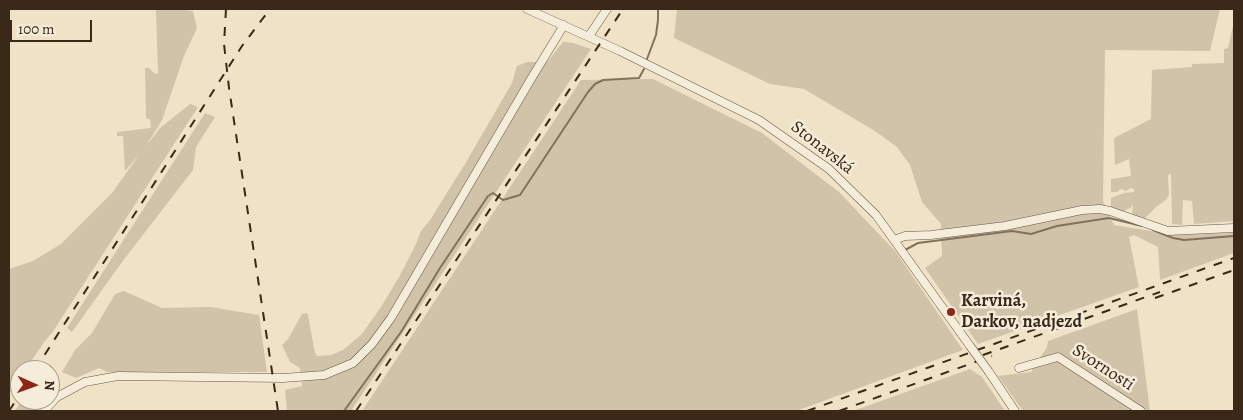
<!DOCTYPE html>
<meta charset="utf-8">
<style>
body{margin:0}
#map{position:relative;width:1243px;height:420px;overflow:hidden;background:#f0e2c6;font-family:Alegreya,serif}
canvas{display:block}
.frame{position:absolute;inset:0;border:10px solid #3a2919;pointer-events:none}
.north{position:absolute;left:10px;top:360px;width:50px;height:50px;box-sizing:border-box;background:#f5ecda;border:1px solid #aa9e8d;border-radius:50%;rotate:92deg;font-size:14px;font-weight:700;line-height:20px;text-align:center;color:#3a2919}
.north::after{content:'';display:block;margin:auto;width:18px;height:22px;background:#8f2418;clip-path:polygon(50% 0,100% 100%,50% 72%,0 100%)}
.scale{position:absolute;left:10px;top:20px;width:82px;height:22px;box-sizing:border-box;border:2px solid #3a2919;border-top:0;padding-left:6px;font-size:15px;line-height:18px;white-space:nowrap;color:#3a2919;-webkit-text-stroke:4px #f5ecda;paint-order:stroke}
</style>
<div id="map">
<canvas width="1243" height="420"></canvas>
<div class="frame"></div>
<div class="north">N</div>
<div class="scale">100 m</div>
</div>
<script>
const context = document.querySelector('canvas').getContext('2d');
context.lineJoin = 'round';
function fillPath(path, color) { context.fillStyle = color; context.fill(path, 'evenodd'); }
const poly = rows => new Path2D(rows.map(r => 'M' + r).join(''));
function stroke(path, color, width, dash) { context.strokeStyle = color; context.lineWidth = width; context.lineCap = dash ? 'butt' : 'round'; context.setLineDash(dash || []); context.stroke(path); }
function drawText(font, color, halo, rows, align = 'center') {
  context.font = font + ' Alegreya,serif'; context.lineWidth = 5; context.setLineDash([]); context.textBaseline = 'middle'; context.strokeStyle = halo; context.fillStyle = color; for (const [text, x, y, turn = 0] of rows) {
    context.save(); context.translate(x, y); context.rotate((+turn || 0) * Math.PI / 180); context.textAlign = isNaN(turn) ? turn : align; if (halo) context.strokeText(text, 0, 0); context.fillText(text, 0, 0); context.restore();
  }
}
const green = poly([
 [180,9,193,11,197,28,184,56,162,120,146,146,160,128,190,104,198,107,52,333,45,341,25,370,20,370,20,377,9,395,9,269,33,261,61,244,112,193,139,155,125,171,123,136,117,136,117,132,151,128,150,119,147,119,146,116,145,68,149,68,154,73,158,74,156,10],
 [677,9,1220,9,1210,51,1105,50,1103,201,1114,225,1175,235,1234,233,1234,253,1160,280,1158,247,1134,235,1129,237,1139,287,978,344,925,268,942,256,941,224,922,202,910,165,897,147,875,131,804,89,770,84,674,38],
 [1234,21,1234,221,1194,224,1192,201,1183,200,1182,225,1172,224,1171,174,1168,175,1169,195,1166,200,1156,207,1144,219,1132,215,1133,205,1130,208,1122,212,1111,208,1111,198,1124,193,1134,192,1134,189,1130,188,1126,191,1121,189,1117,192,1111,192,1111,179,1131,176,1129,159,1115,165,1114,138,1151,119,1152,70,1192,67,1192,64,1224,63,1224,49,1228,48],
 [563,42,573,43,591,49,351,411,287,411,285,390,302,386,300,368,290,362,282,345,288,339,302,314,307,313,308,315,315,353,317,356,331,355,343,350,362,334,381,307,399,277,416,244,421,231,430,220,465,164,512,83,517,66,527,62,547,62],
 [653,79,762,133,839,192,896,252,963,350,796,411,362,411,581,80],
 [205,113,215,117,196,147,193,170,122,262,72,332,67,328],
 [124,291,162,308,210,307,259,315,267,372,107,372,99,368,76,378,62,372,75,350,92,333,115,294],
 [1137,309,1150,411,1023,411,998,376,1031,372,1047,347,1048,341],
 [970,369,982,377,1005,411,853,411],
 [22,400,46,400,36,411,15,411]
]);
const stream = poly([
 [647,59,656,35,658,20,658,9],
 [1153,230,1173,238,1184,240,1234,236],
 [905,250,918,243,1012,231,1031,234,1057,226,1109,218,1142,226],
 [344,411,401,332,440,268,488,196,493,193,503,200,520,195,588,92,595,84,603,80,639,78,644,69]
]);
const minor = poly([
 [527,9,620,51,759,120,829,169,876,215,970,346],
 [589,36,607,9],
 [894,240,905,236,931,235,1005,226,1082,210,1100,209,1110,211,1168,231,1234,228],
 [1019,368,1058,357,1141,411],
 [989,372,1015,411],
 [44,411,57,397,85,382,118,376,283,378,324,375,353,363,372,344,391,318,531,79,564,25]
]);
const rail = poly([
 [226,9,224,44,229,88,278,411],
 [1155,298,1234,270],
 [983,355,1160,292],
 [35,370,242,46,270,9],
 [9,411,20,394],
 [356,411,623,9],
 [807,411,1234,258],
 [839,411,992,356]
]);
const minorBridge = poly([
 [970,346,989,372]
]);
const markers = [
 [951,312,5,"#8f2418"]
];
const streetNames = [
 ["Stonavská",822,148,38],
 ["Svornosti",1103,368,33]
];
const poiNames = [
 ["Karviná,",961,302],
 ["Darkov, nadjezd",961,323]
];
fillPath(green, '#d1c3a9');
stroke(stream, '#82725d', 2);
stroke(minor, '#685744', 9);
stroke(minor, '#f5ecda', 8);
stroke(rail, '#3a2919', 2, [9, 9]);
stroke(minorBridge, '#685744', 9, []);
stroke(minorBridge, '#f5ecda', 8);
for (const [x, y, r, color] of markers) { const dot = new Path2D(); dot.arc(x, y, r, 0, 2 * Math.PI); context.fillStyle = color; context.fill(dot); stroke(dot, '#f5ecda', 2); }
drawText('18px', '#3a2919', '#f5ecda', streetNames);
drawText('bold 18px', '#3a2919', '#f5ecda', poiNames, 'left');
</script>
